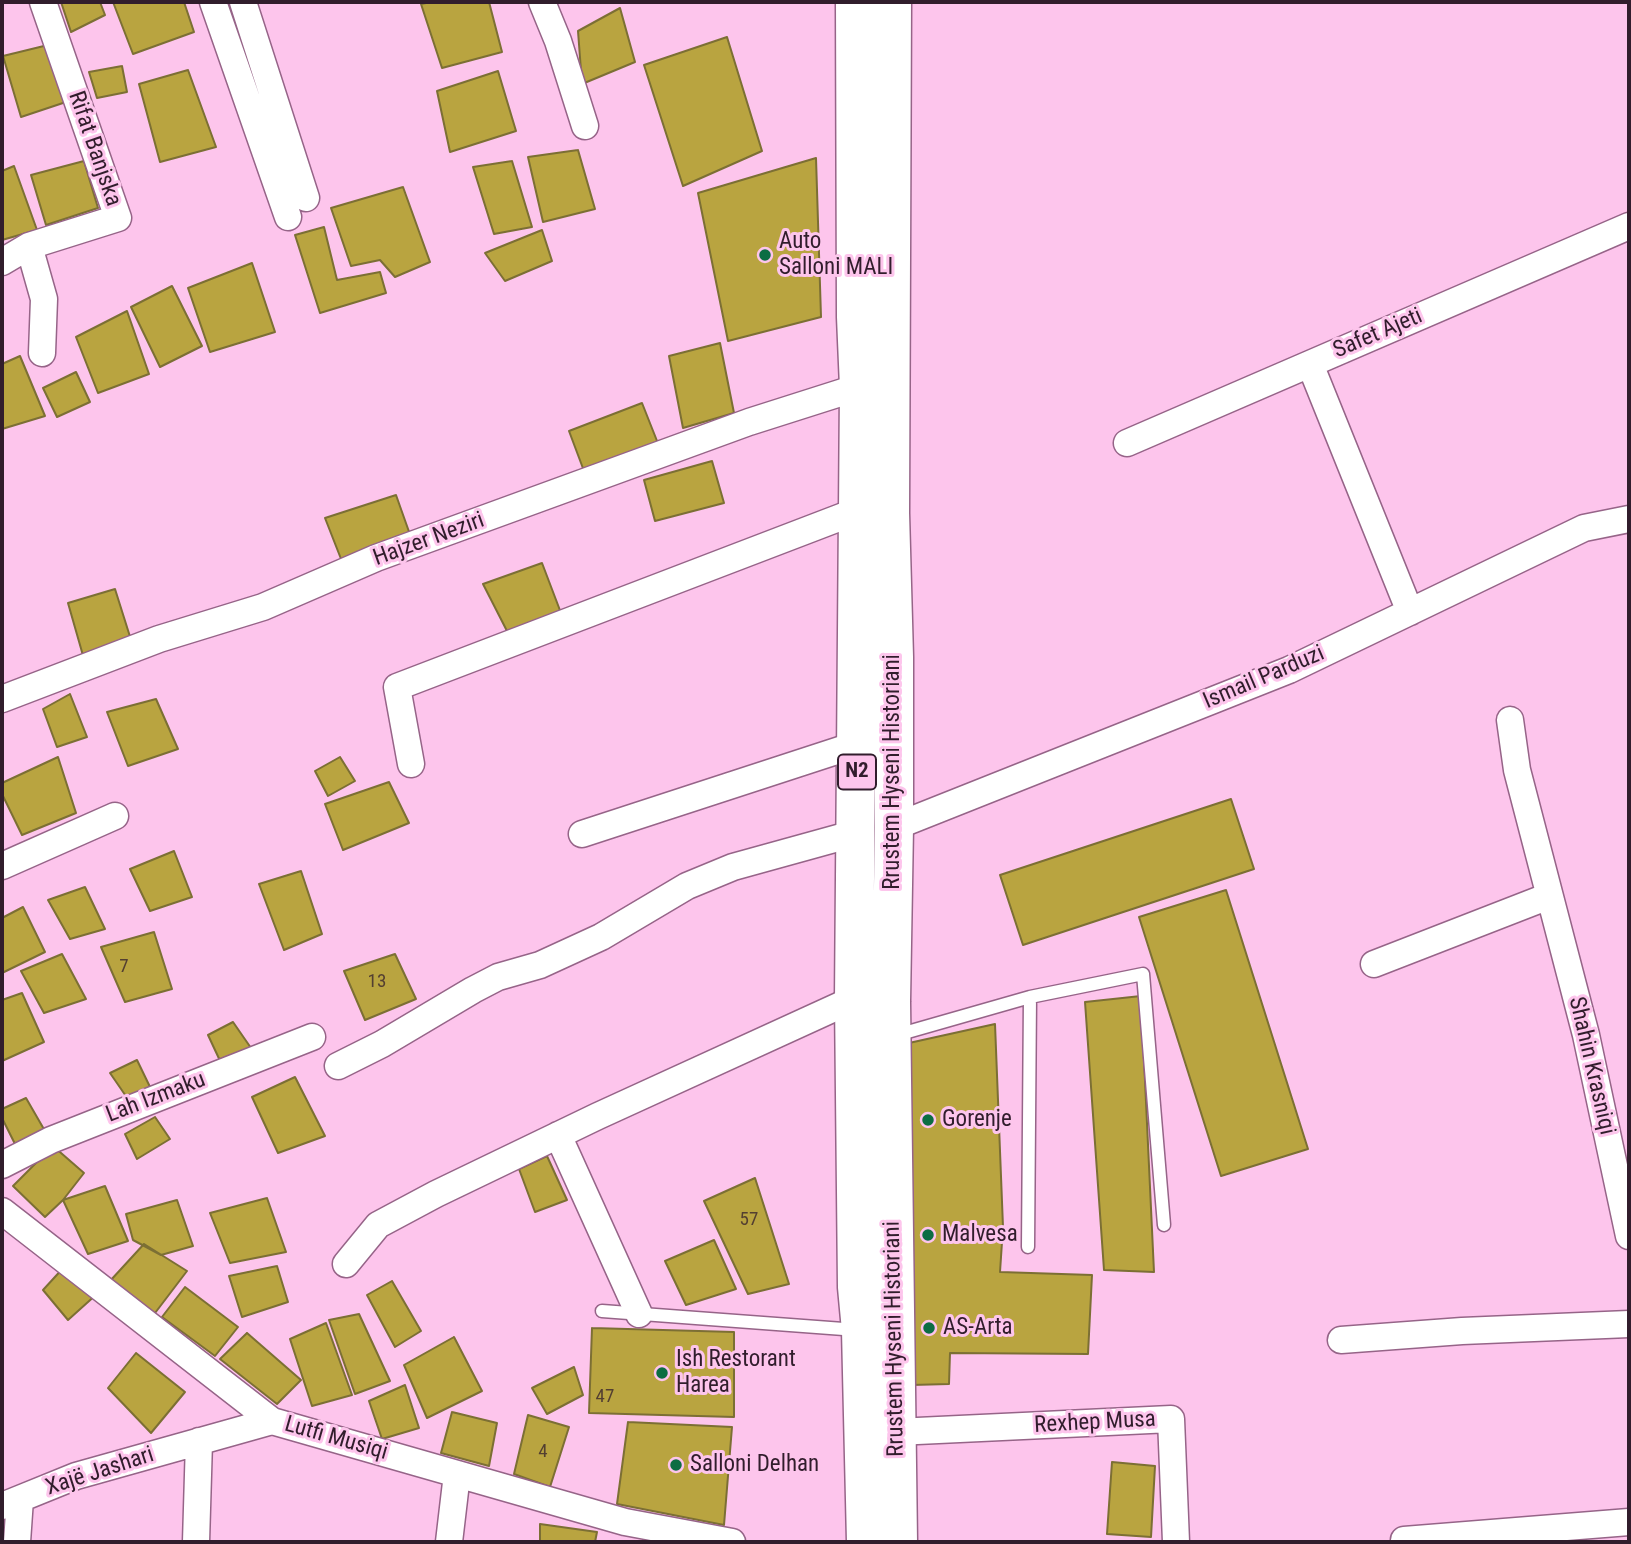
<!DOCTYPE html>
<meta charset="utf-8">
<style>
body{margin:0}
#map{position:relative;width:1631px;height:1544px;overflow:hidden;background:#fdc5ec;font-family:"Roboto Condensed",sans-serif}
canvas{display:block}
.frame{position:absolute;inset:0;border:4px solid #311d2c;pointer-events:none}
</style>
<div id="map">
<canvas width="1631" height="1544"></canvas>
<div class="frame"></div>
</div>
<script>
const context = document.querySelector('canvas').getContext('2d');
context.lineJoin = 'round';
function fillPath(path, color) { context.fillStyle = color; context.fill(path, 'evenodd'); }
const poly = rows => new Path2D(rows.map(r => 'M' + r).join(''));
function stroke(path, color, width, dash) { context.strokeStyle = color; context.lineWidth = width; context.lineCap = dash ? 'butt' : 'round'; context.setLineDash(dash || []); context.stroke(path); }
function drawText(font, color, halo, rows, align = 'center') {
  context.font = font + ' "Roboto Condensed",sans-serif'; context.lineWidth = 6; context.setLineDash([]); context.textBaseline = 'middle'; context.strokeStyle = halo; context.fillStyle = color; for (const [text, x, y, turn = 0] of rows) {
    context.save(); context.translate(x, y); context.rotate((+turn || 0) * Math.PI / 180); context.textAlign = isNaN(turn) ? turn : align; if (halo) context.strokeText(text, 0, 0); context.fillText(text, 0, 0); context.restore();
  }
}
const building = poly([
 [61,2,100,2,105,15,71,32,61,2],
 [113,2,184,2,194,32,133,54,113,2],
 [431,2,489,2,502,52,442,68,421,4,431,2],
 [620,8,635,62,582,84,578,31,620,8],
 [727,37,762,151,683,186,644,65,727,37],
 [48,45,69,101,21,117,3,56,48,45],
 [122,66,127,92,97,98,89,72,122,66],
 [188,70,216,147,160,162,139,84,188,70],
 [498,71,516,131,450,152,437,91,498,71],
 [578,150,595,209,543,222,528,157,578,150],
 [816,158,821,317,728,341,698,193,816,158],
 [84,161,98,208,46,225,31,175,84,161],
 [512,161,532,227,494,234,473,167,512,161],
 [14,166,37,230,2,240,2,171,14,166],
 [403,187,430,262,395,277,380,260,351,266,331,208,403,187],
 [324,227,337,280,380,272,386,293,320,313,295,235,324,227],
 [542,230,552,261,505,281,485,253,542,230],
 [252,263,275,332,210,352,188,288,252,263],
 [172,286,202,346,160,367,131,307,172,286],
 [127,311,149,374,98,393,76,337,127,311],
 [720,343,734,413,683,428,669,356,720,343],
 [20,356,45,416,2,429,2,364,20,356],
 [76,372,90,402,57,417,43,388,76,372],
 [642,403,661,451,587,479,569,431,642,403],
 [712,461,724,503,655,521,644,480,712,461],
 [396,495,413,543,343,564,325,518,396,495],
 [542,563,561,613,507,631,483,584,542,563],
 [115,589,132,643,84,659,68,603,115,589],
 [70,694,87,737,57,747,43,709,70,694],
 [156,699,178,749,128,766,107,712,156,699],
 [58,757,76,813,22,835,2,794,2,783,58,757],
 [340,757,355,781,328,796,315,771,340,757],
 [389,782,409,823,343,850,325,804,389,782],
 [1231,799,1254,869,1023,945,1000,875,1231,799],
 [174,851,192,897,150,911,130,869,174,851],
 [301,871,322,934,284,950,259,884,301,871],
 [85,887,105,929,70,939,48,900,85,887],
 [1226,890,1308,1149,1221,1176,1139,917,1226,890],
 [23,907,45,952,2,973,2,918,23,907],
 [154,932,172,989,125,1002,101,947,154,932],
 [62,954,86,999,44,1013,21,971,62,954],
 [395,954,416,999,365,1020,344,971,395,954],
 [22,993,44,1042,2,1061,2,1000,22,993],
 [1141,996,1154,1272,1104,1270,1085,1002,1141,996],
 [233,1022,251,1048,222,1065,208,1035,233,1022],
 [995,1024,1003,1227,1000,1272,1092,1275,1088,1354,950,1353,949,1384,911,1385,909,1043,995,1024],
 [137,1060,151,1089,130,1102,110,1073,137,1060],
 [295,1077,325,1136,278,1153,252,1097,295,1077],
 [26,1098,45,1131,16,1146,2,1118,2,1109,26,1098],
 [155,1117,170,1139,137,1159,125,1134,155,1117],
 [53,1146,84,1173,63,1200,45,1217,13,1186,53,1146],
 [547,1156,567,1200,535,1212,519,1169,547,1156],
 [755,1178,789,1284,748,1294,704,1201,755,1178],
 [105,1186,128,1241,88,1254,63,1200,105,1186],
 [267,1198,286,1252,230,1263,210,1213,267,1198],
 [177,1200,193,1246,161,1255,133,1240,126,1214,177,1200],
 [714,1240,736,1289,686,1305,665,1261,714,1240],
 [144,1244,187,1271,152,1317,110,1281,144,1244],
 [65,1266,98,1293,68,1320,43,1290,65,1266],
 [277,1266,288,1302,242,1317,229,1276,277,1266],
 [392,1281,421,1331,395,1347,367,1295,392,1281],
 [185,1287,238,1327,215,1356,162,1317,185,1287],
 [359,1314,390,1381,355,1394,329,1320,359,1314],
 [326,1323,352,1395,312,1406,290,1339,326,1323],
 [592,1328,734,1332,734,1417,589,1413,592,1328],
 [247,1333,301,1380,277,1404,220,1359,247,1333],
 [454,1337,482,1391,427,1418,404,1365,454,1337],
 [136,1353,185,1392,151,1433,108,1388,136,1353],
 [574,1367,583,1395,547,1414,532,1388,574,1367],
 [405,1385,419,1428,382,1439,369,1401,405,1385],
 [452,1412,497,1423,489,1466,441,1453,452,1412],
 [528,1415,569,1427,550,1487,514,1474,528,1415],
 [628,1422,732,1427,724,1525,617,1504,628,1422],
 [1112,1462,1155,1466,1151,1537,1107,1534,1112,1462],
 [540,1524,597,1532,595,1542,540,1542,540,1524]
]);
const service = poly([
 [1030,997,1143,974,1164,1225],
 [897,1035,1030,997,1028,1247],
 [602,1311,857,1330]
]);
const minor = poly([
 [213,2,288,217],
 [243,2,306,198],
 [542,2,558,41,585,126],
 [29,246,44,299,42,353],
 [2,262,29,246,118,218,43,2],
 [1310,364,1410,612],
 [1127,443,1629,226],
 [2,699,159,639,263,607,376,558,749,422,859,387],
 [1510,720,1517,770,1586,1035,1629,1236],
 [411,764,397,687,857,511],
 [894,827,1289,670,1584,528,1629,519],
 [582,834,858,744],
 [2,866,115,816],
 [1374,964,1549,896],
 [338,1066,382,1044,473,990,498,977,540,965,601,937,687,886,733,867,856,833],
 [558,1135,639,1314],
 [2,1165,51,1140,312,1037],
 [2,1211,272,1421,625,1522,732,1542],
 [346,1264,378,1225,436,1194,598,1116,854,999],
 [1341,1340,1462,1331,1629,1324],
 [896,1432,1171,1419,1176,1542],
 [2,1506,76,1476,272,1421],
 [1404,1540,1629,1522],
 [17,1542,20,1499],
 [196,1542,199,1441],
 [449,1542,457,1474]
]);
const primary = poly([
 [855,2,856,317,859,387,854,999,857,1287,861,1330,866,1542],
 [892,2,890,513,894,657,894,827,891,1002,898,1542]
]);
const markers = [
 [765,255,7,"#0c6d43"],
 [928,1120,7,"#0c6d43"],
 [928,1235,7,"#0c6d43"],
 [929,1328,7,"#0c6d43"],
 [662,1373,7,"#0c6d43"],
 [676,1465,7,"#0c6d43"]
];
const numberNames = [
 ["7",124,967],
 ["13",377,982],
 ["57",749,1220],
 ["47",605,1397],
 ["4",543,1452]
];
const shields = [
 [857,772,38]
];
const shieldNames = [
 ["N2",857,772]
];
const streetNames = [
 ["Rifat Banjska",94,149,71],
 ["Safet Ajeti",1378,334,-23],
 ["Hajzer Neziri",429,540,-20],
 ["Ismail Parduzi",1264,678,-23],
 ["Rrustem Hyseni Historiani",893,772,-90],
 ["Shahin Krasniqi",1591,1066,77],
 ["Lah Izmaku",156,1098,-21],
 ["Rrustem Hyseni Historiani",895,1339,-91],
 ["Rexhep Musa",1095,1423,-3],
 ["Lutfi Musiqi",336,1439,16],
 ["Xajë Jashari",100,1472,-18]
];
const poiNames = [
 ["Auto",779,242],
 ["Salloni MALI",779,268],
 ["Gorenje",942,1120],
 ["Malvesa",942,1235],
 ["AS-Arta",943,1328],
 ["Ish Restorant",676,1360],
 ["Harea",676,1386],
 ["Salloni Delhan",690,1465]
];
fillPath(building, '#b9a440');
stroke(building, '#7c6f34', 2);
stroke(service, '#966488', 15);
stroke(minor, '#966488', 29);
stroke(primary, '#966488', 41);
stroke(service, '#fff', 12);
stroke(minor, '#fff', 26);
stroke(primary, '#fff', 38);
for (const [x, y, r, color] of markers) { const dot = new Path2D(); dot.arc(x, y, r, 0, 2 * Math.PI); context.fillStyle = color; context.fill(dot); stroke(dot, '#fdc5ec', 2.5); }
drawText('19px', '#533f31', null, numberNames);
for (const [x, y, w] of shields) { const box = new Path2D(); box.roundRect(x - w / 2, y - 17.5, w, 35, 5); context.fillStyle = '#fdc5ec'; context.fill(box); stroke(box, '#311d2c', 2); }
drawText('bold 21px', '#311d2c', null, shieldNames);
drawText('23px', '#311d2c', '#fdc5ec', streetNames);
drawText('23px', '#311d2c', '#fdc5ec', poiNames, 'left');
</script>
